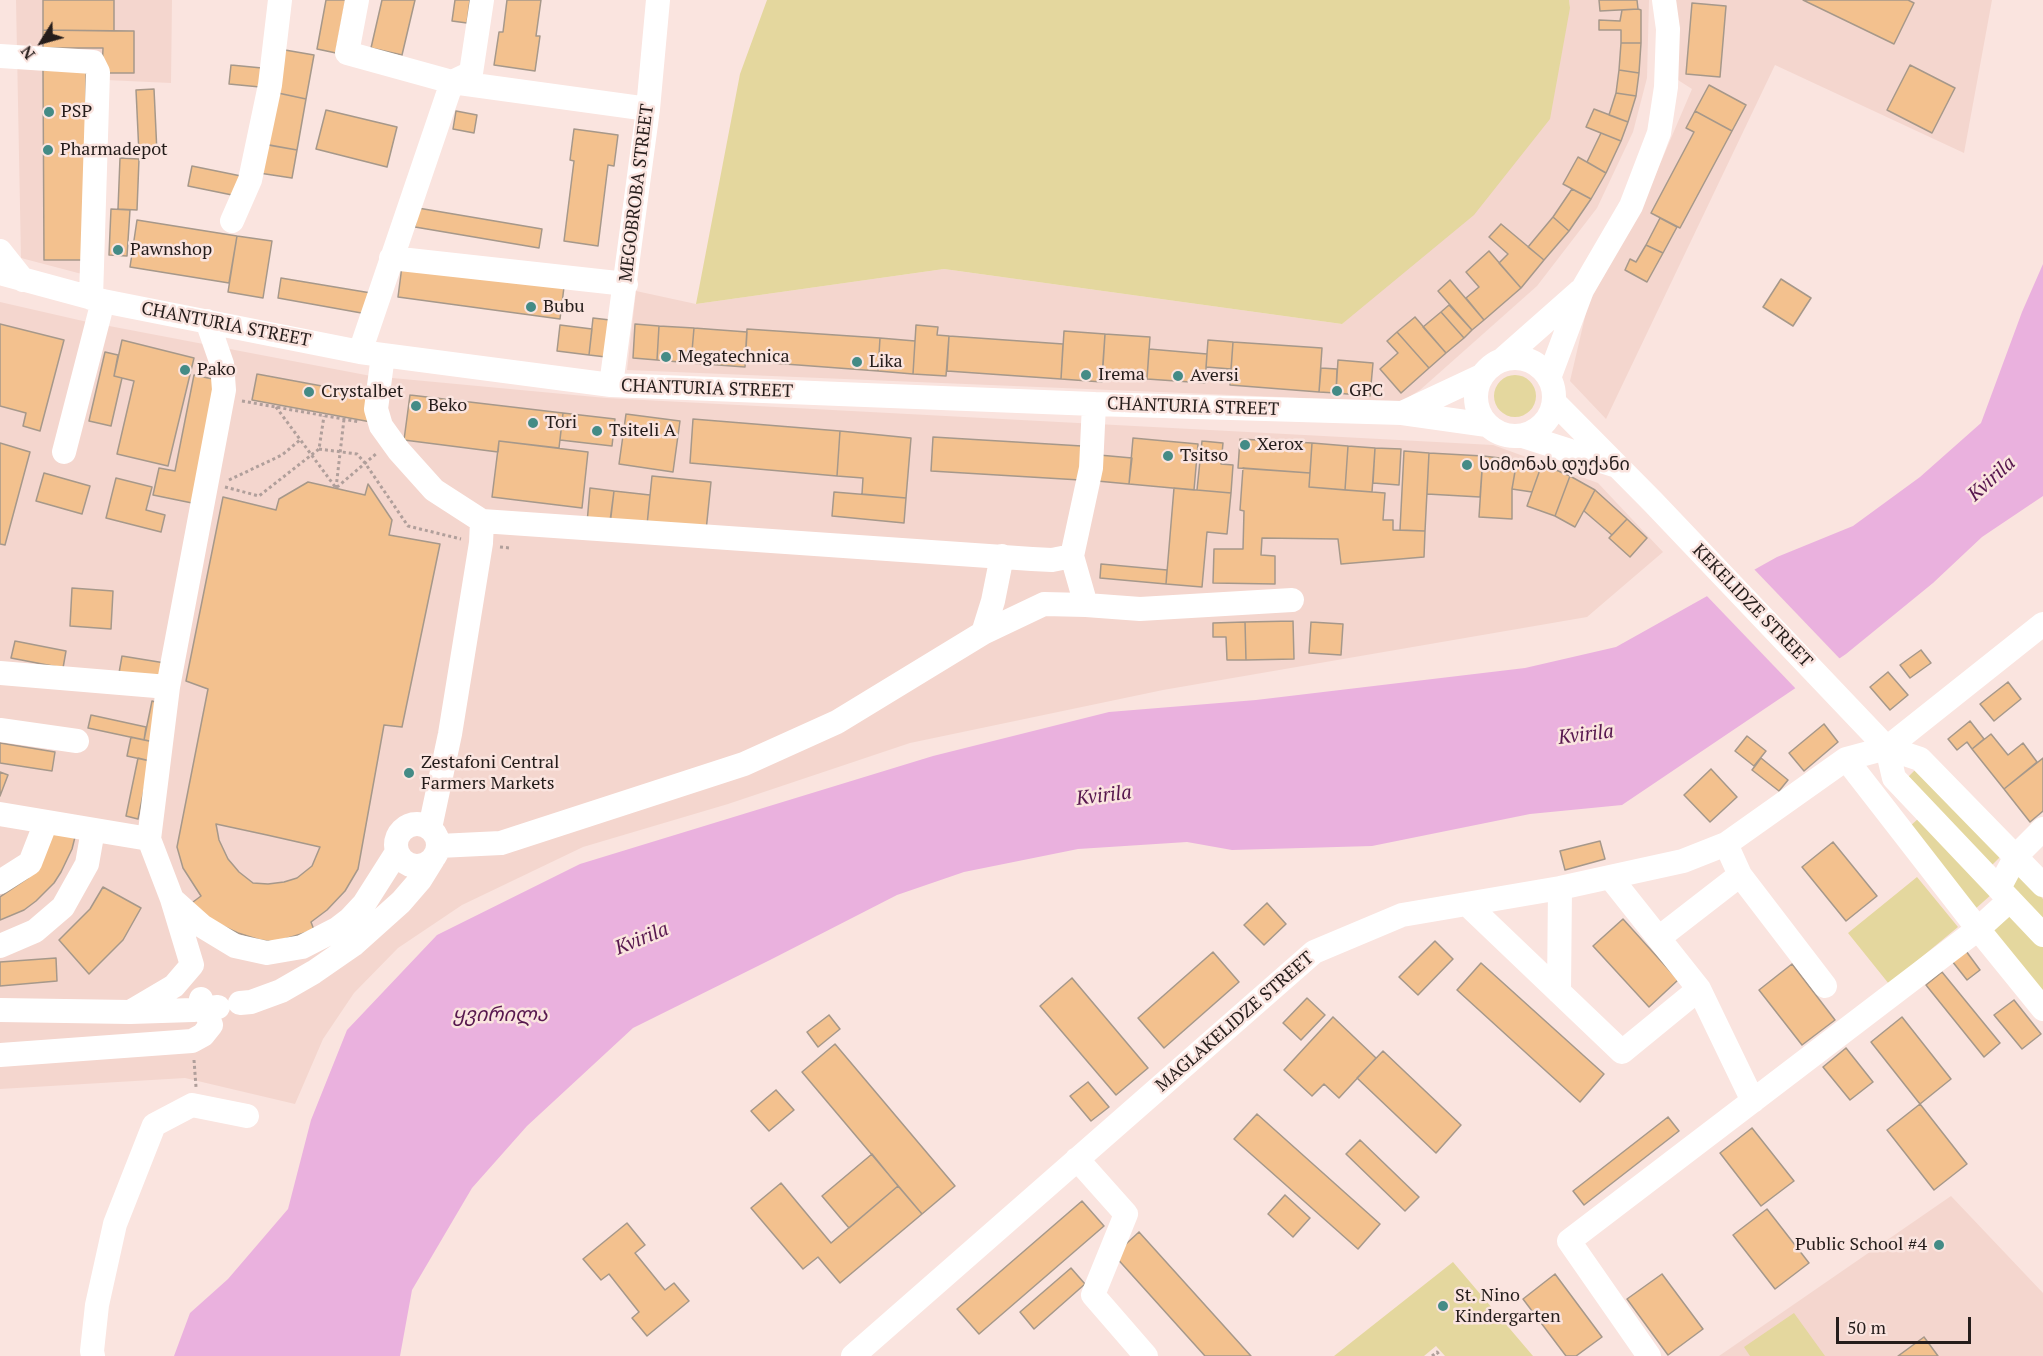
<!DOCTYPE html>
<meta charset="utf-8">
<style>
body{margin:0}
#map{position:relative;width:2043px;height:1356px;overflow:hidden;background:#fae4df;font-family:"PT Serif",serif}
canvas{display:block}
.north{position:absolute;left:12px;top:12px;width:60px;height:60px;-webkit-text-stroke:4px #fae4df;paint-order:stroke;rotate:233deg;font-size:16px;font-weight:700;line-height:24px;text-align:center;color:#251d1b}
.north::after{content:'';display:block;margin:auto;width:21px;height:27px;background:#251d1b;clip-path:polygon(50% 0,100% 100%,50% 72%,0 100%)}
.scale{position:absolute;left:1836px;top:1317px;width:135px;height:27px;box-sizing:border-box;border:3px solid #251d1b;border-top:0;padding-left:8px;font-size:18px;line-height:21px;white-space:nowrap;color:#251d1b;-webkit-text-stroke:4px #fae4df;paint-order:stroke}
</style>
<div id="map">
<canvas width="2043" height="1356"></canvas>
<div class="north">N</div>
<div class="scale">50 m</div>
</div>
<script>
const context = document.querySelector('canvas').getContext('2d');
context.lineJoin = 'round';
function fillPath(path, color) { context.fillStyle = color; context.fill(path, 'evenodd'); }
const poly = rows => new Path2D(rows.map(r => 'M' + r).join(''));
function stroke(path, color, width, dash) { context.strokeStyle = color; context.lineWidth = width; context.lineCap = dash ? 'butt' : 'round'; context.setLineDash(dash || []); context.stroke(path); }
function drawText(font, color, halo, rows, align = 'center') {
  context.font = font + ' "PT Serif","Noto Sans Georgian",serif'; context.lineWidth = 5; context.setLineDash([]); context.textBaseline = 'middle'; context.strokeStyle = halo; context.fillStyle = color; for (const [text, x, y, turn = 0] of rows) {
    context.save(); context.translate(x, y); context.rotate((+turn || 0) * Math.PI / 180); context.textAlign = isNaN(turn) ? turn : align; if (halo) context.strokeText(text, 0, 0); context.fillText(text, 0, 0); context.restore();
  }
}
const built = poly([
 [16,0,172,0,171,83,106,80,97,278,21,258],
 [1569,0,1649,0,1647,78,1633,132,1597,208,1537,286,1420,390,1401,402,627,370,636,291,696,304,944,269,1342,324,1570,8],
 [1676,0,1992,0,1964,153,1775,65,1606,419,1570,381,1588,304,1640,211,1692,89,1678,80],
 [0,302,83,321,371,376,606,398,1493,445,1598,483,1663,552,1587,617,1163,690,910,743,728,804,583,847,462,905,398,948,354,993,323,1039,295,1104,185,1078,0,1089],
 [1951,1196,2043,1293,2043,1356,1719,1356]
]);
const green = poly([
 [767,0,1569,0,1570,8,1550,119,1474,215,1342,324,944,269,696,304,740,74],
 '1494 396a21 21 0 1 1 42 0a21 21 0 1 1-42 0Z',
 [1917,768,2001,856,1990,867,1906,779],
 [1920,817,1992,894,1974,910,1908,828],
 [2019,874,2043,899,2043,921,2008,885],
 [1917,877,1958,927,1889,984,1848,933],
 [2012,914,2043,947,2043,997,1993,931],
 [1453,1262,1533,1356,1445,1356,1436,1346,1424,1356,1334,1356],
 [1794,1313,1825,1356,1750,1356,1744,1347]
]);
const water = poly([
 [2043,264,2043,496,1982,537,1933,583,1846,654,1622,805,1530,814,1372,846,1232,850,1187,842,1078,849,964,872,897,895,770,960,633,1028,527,1126,472,1188,412,1290,400,1356,174,1356,190,1313,228,1279,288,1209,311,1120,347,1030,437,935,580,864,933,756,1109,712,1256,700,1525,668,1616,647,1777,557,1853,526,1920,477,1981,423,2022,312]
]);
const pier = poly([
 [1752,567,1841,660,1797,690,1704,593]
]);
const building = poly([
 [43,0,114,0,114,31,43,30,43,0],
 [326,0,346,0,336,53,317,49,326,0],
 [382,0,415,0,402,55,371,48,382,0],
 [455,0,470,0,467,23,452,21,455,0],
 [507,0,541,0,536,36,540,36,535,71,494,65,499,32,503,32,507,0],
 [1599,0,1637,0,1638,9,1600,11,1599,0],
 [1803,0,1908,0,1914,3,1894,44,1803,0],
 [1692,3,1726,6,1720,77,1686,74,1692,3],
 [1638,9,1641,10,1641,43,1621,43,1621,30,1599,30,1599,20,1620,21,1622,10,1638,9],
 [43,30,134,31,134,73,102,73,103,48,43,48,43,30],
 [1621,43,1641,43,1639,73,1619,70,1621,43],
 [285,50,314,55,306,99,278,93,285,50],
 [231,65,262,68,260,87,229,84,231,65],
 [1910,65,1955,88,1932,133,1887,110,1910,65],
 [43,70,86,71,86,260,44,260,43,70],
 [1619,70,1639,73,1636,96,1616,93,1619,70],
 [1709,85,1746,105,1732,131,1695,111,1709,85],
 [154,89,157,153,139,154,136,90,154,89],
 [278,93,306,99,297,150,268,145,278,93],
 [1616,93,1636,96,1628,122,1609,115,1616,93],
 [1594,109,1628,122,1621,141,1586,127,1594,109],
 [326,110,397,127,387,167,316,149,326,110],
 [456,111,477,115,474,133,453,129,456,111],
 [1695,111,1732,131,1680,228,1651,213,1694,132,1686,128,1695,111],
 [574,129,618,135,614,166,608,165,598,246,564,241,574,161,570,160,574,129],
 [1601,133,1621,141,1606,173,1587,162,1601,133],
 [264,144,297,150,292,178,259,173,264,144],
 [1578,157,1606,173,1591,199,1563,184,1578,157],
 [120,158,139,159,137,210,118,209,120,158],
 [192,166,241,176,237,196,188,186,192,166],
 [1572,189,1591,199,1569,231,1553,217,1572,189],
 [418,208,542,229,539,248,415,227,418,208],
 [111,209,130,210,127,256,109,255,111,209],
 [1553,217,1569,231,1544,260,1528,247,1553,217],
 [1660,218,1677,227,1663,253,1646,245,1660,218],
 [137,220,237,236,229,283,130,267,137,220],
 [1501,224,1544,260,1521,288,1499,263,1508,254,1489,237,1501,224],
 [237,236,272,241,263,298,228,292,237,236],
 [1646,245,1663,253,1647,282,1625,270,1630,259,1636,262,1646,245],
 [1489,251,1521,288,1484,320,1466,298,1479,287,1466,272,1489,251],
 [402,266,564,287,560,319,398,297,402,266],
 [281,278,371,293,367,314,278,298,281,278],
 [1781,279,1811,298,1793,326,1763,307,1781,279],
 [1450,280,1484,320,1472,330,1438,291,1450,280],
 [1449,305,1472,330,1464,338,1441,312,1449,305],
 [1441,312,1464,338,1446,353,1423,327,1441,312],
 [1415,317,1446,353,1429,368,1397,332,1415,317],
 [593,318,610,320,606,357,589,355,593,318],
 [0,324,64,340,40,431,23,426,26,413,0,406,0,324],
 [635,324,659,326,657,360,633,358,635,324],
 [560,325,592,329,589,355,557,351,560,325],
 [916,325,938,327,937,335,949,336,946,376,913,374,916,325],
 [659,326,694,328,691,363,657,360,659,326],
 [694,328,747,332,745,367,691,363,694,328],
 [747,329,880,338,878,371,745,361,747,329],
 [1064,331,1105,334,1102,382,1061,379,1064,331],
 [1397,332,1429,368,1401,393,1380,369,1398,353,1387,341,1397,332],
 [1105,334,1150,337,1147,379,1102,376,1105,334],
 [949,336,1063,344,1061,379,947,371,949,336],
 [880,338,915,341,913,374,878,371,880,338],
 [122,340,194,358,168,466,117,454,134,381,114,376,122,340],
 [1208,340,1233,342,1231,369,1206,367,1208,340],
 [1233,342,1322,348,1319,392,1230,385,1233,342],
 [1149,349,1207,354,1205,383,1147,379,1149,349],
 [105,352,118,355,114,376,122,378,111,426,89,421,105,352],
 [1338,360,1373,363,1370,396,1336,393,1338,360],
 [1321,368,1337,369,1336,393,1319,392,1321,368],
 [257,374,376,396,371,422,252,400,257,374],
 [194,375,222,381,197,504,153,495,159,468,175,471,194,375],
 [410,395,563,413,559,448,499,441,498,452,404,440,410,395],
 [563,413,615,419,612,446,560,440,563,413],
 [626,414,680,421,673,472,619,464,626,414],
 [693,419,840,431,837,476,690,463,693,419],
 [840,431,911,438,906,498,862,494,863,478,837,476,840,431],
 [933,437,1082,446,1080,480,931,471,933,437],
 [1133,438,1198,444,1194,490,1129,484,1133,438],
 [1240,439,1312,443,1310,473,1238,468,1240,439],
 [499,441,588,452,582,508,492,497,499,441],
 [1202,441,1223,443,1221,464,1233,465,1231,493,1197,490,1202,441],
 [0,443,30,452,5,545,0,544,0,443],
 [1312,443,1348,446,1345,490,1309,487,1312,443],
 [1348,446,1375,448,1372,492,1345,490,1348,446],
 [1375,448,1401,449,1399,485,1373,483,1375,448],
 [1404,451,1429,453,1425,531,1400,530,1404,451],
 [1429,453,1483,456,1480,497,1427,494,1429,453],
 [1099,455,1132,458,1129,484,1097,481,1099,455],
 [1483,456,1517,460,1512,489,1512,519,1479,517,1483,456],
 [1517,460,1542,464,1532,492,1512,489,1517,460],
 [1542,464,1570,476,1555,516,1527,506,1542,464],
 [1243,468,1310,473,1309,487,1385,493,1383,520,1393,520,1393,530,1425,531,1424,557,1341,564,1338,539,1262,538,1261,555,1275,556,1275,584,1213,583,1214,549,1243,549,1244,511,1240,510,1243,468],
 [44,473,90,486,82,514,36,501,44,473],
 [652,476,711,482,706,531,647,525,652,476],
 [1570,476,1595,490,1575,527,1555,516,1570,476],
 [116,478,152,487,146,510,165,515,161,532,106,518,116,478],
 [308,482,365,495,368,484,392,520,389,535,440,544,402,727,384,725,358,869,345,891,327,910,311,922,314,930,275,942,260,940,238,933,214,922,189,905,201,896,183,868,177,847,208,689,186,681,223,497,276,510,279,499,308,482],
 [216,824,267,835,320,847,312,866,297,878,284,882,268,884,253,883,239,872,228,859,219,840,216,824],
 [590,488,614,491,610,525,587,523,590,488],
 [1174,488,1231,493,1227,534,1207,532,1202,587,1166,584,1174,488],
 [1595,490,1627,519,1612,535,1584,511,1595,490],
 [614,491,650,495,647,525,610,521,614,491],
 [834,492,906,498,904,523,832,516,834,492],
 [1627,519,1647,538,1630,557,1609,538,1627,519],
 [1101,564,1167,570,1166,584,1100,578,1101,564],
 [72,588,113,591,111,629,70,626,72,588],
 [1293,621,1294,659,1246,660,1245,622,1293,621],
 [1245,622,1246,660,1227,660,1226,637,1213,637,1213,623,1245,622],
 [1311,622,1343,624,1341,655,1309,653,1311,622],
 [15,641,66,651,63,668,11,658,15,641],
 [1921,650,1931,663,1910,678,1900,665,1921,650],
 [122,656,165,663,162,679,119,673,122,656],
 [1888,672,1908,695,1890,710,1870,687,1888,672],
 [2008,682,2021,699,1994,721,1980,704,2008,682],
 [152,701,162,704,154,742,144,740,152,701],
 [91,715,146,727,144,740,88,728,91,715],
 [1970,721,1984,739,1972,749,1967,742,1957,750,1948,739,1970,721],
 [1824,724,1838,742,1804,771,1789,753,1824,724],
 [1991,734,2008,755,2023,743,2037,762,2004,789,1972,749,1991,734],
 [1747,736,1766,751,1754,766,1735,751,1747,736],
 [131,737,154,742,150,761,127,756,131,737],
 [0,743,55,752,52,771,0,763,0,743],
 [138,758,150,761,138,819,126,816,138,758],
 [1761,758,1788,780,1779,791,1752,770,1761,758],
 [2043,758,2043,811,2030,822,2004,789,2043,758],
 [1711,769,1737,797,1710,822,1684,795,1711,769],
 [0,772,8,775,0,796,0,772],
 [55,829,76,833,72,849,61,872,54,883,36,901,24,910,0,920,0,897,28,878,55,829],
 [1600,841,1605,859,1565,870,1560,851,1600,841],
 [1833,842,1877,896,1846,921,1802,867,1833,842],
 [103,887,141,908,123,940,89,974,59,940,90,909,103,887],
 [1267,903,1286,924,1264,945,1244,925,1267,903],
 [1623,919,1678,980,1649,1007,1593,946,1623,919],
 [1435,941,1453,959,1418,995,1399,977,1435,941],
 [1966,951,1980,970,1967,980,1952,961,1966,951],
 [1213,952,1239,982,1164,1048,1138,1018,1213,952],
 [56,958,57,981,0,986,0,962,56,958],
 [1481,963,1604,1074,1580,1102,1457,990,1481,963],
 [1792,964,1835,1020,1802,1045,1759,990,1792,964],
 [1942,972,2000,1043,1984,1057,1926,985,1942,972],
 [1072,978,1148,1068,1116,1095,1040,1006,1072,978],
 [1307,998,1325,1015,1301,1040,1283,1023,1307,998],
 [2014,1000,2041,1034,2022,1049,1994,1015,2014,1000],
 [829,1015,840,1029,818,1047,807,1032,829,1015],
 [1333,1017,1376,1058,1339,1098,1324,1084,1312,1096,1284,1070,1333,1017],
 [1902,1017,1951,1079,1920,1104,1871,1042,1902,1017],
 [835,1044,955,1186,922,1214,802,1072,835,1044],
 [1846,1048,1873,1082,1850,1100,1823,1067,1846,1048],
 [1383,1051,1461,1125,1436,1153,1357,1078,1383,1051],
 [1088,1082,1109,1107,1091,1121,1070,1096,1088,1082],
 [776,1090,794,1110,769,1131,751,1111,776,1090],
 [1920,1104,1967,1164,1934,1190,1887,1130,1920,1104],
 [1257,1114,1380,1224,1358,1249,1234,1139,1257,1114],
 [1668,1117,1679,1131,1584,1205,1573,1191,1668,1117],
 [1752,1128,1794,1181,1761,1206,1720,1153,1752,1128],
 [1360,1140,1419,1197,1405,1211,1346,1154,1360,1140],
 [872,1154,898,1186,849,1228,822,1196,872,1154],
 [781,1183,831,1243,898,1186,922,1214,840,1283,818,1257,803,1269,751,1208,781,1183],
 [1285,1195,1310,1218,1293,1237,1268,1214,1285,1195],
 [1082,1201,1104,1226,979,1334,957,1309,1082,1201],
 [1767,1209,1809,1263,1775,1289,1733,1235,1767,1209],
 [627,1223,645,1245,635,1253,665,1290,674,1283,689,1301,647,1336,632,1318,639,1312,609,1274,601,1280,583,1259,627,1223],
 [1139,1232,1251,1356,1205,1356,1114,1255,1139,1232],
 [1071,1268,1085,1284,1034,1329,1020,1312,1071,1268],
 [1555,1274,1602,1337,1576,1356,1566,1356,1523,1299,1555,1274],
 [1662,1274,1703,1329,1668,1355,1627,1299,1662,1274],
 [1924,1337,1938,1356,1898,1356,1924,1337]
]);
const path = poly([
 [242,401,360,422],
 [276,407,336,488,377,453],
 [319,449,357,454,365,463,408,526,461,539],
 [229,480,282,455,300,440],
 [225,487,259,496,319,449,324,416],
 [336,488,344,419],
 [500,547,510,548],
 [194,1060,196,1087],
 [1432,1356,1437,1352,1440,1356]
]);
const minor = poly([
 [357,0,347,53,452,82,648,109],
 [0,56,93,62,98,72,91,298],
 [232,221,250,180,270,85,280,0],
 [0,251,23,280],
 [391,258,626,284],
 [0,273,103,301,360,352,611,385,1094,404,1402,413,1487,425],
 [360,352,452,82,471,73,482,0],
 [383,355,376,409,381,426,399,451,434,490,482,521,1032,559,1052,560,1072,556,1091,468,1094,404],
 '1476 397a39 39 0 1 1 78 0a39 39 0 1 1-78 0Z',
 [1503,359,1580,291],
 [1549,378,1582,290,1631,206,1659,133,1666,87,1668,29,1664,0],
 [611,385,648,109,658,0],
 [1554,402,1653,502,1887,748,1920,759,2043,885],
 [1402,413,1481,376],
 [1523,436,1614,465],
 [64,452,103,301],
 [1072,556,1086,605,1140,609,1292,600],
 [983,633,1044,604,1086,605],
 [0,673,168,687],
 [0,730,77,741],
 [1887,748,1894,778,2043,935],
 [1846,759,1978,929,2043,1009],
 [0,814,149,839],
 '396 845a21 21 0 1 1 42 0a21 21 0 1 1-42 0Z',
 [430,828,450,734,481,543,482,521],
 [1726,844,1740,875,1825,986],
 [439,846,501,843,744,764,837,722,983,633,993,601,1002,556],
 [1610,877,1699,989,1753,1101],
 [0,882,30,863,46,822],
 [1999,888,2016,856,2043,829],
 [174,901,202,926,235,946,267,953,302,947,337,929,350,919,364,904,397,852],
 [1467,904,1622,1052,1699,989],
 [1660,937,1740,875],
 [0,946,35,931,63,907,87,864,93,830],
 [1559,992,1560,888],
 [240,1003,251,1002,281,991,314,972,353,945,401,902,420,880,433,859],
 [0,1010,130,1012,193,1010,218,1007],
 [130,1012,174,986,192,965,172,899,149,839,168,687,224,390,222,364,207,321],
 [0,1055,192,1041,203,1035,211,1025,201,999],
 [1077,1159,1126,1214,1093,1295,1146,1356],
 [93,1356,92,1351,97,1305,115,1224,154,1125,192,1105,247,1116],
 [853,1356,1314,952,1402,915,1560,888,1610,877,1683,861,1726,844,1846,759,1887,748,2043,624],
 [1649,1356,1569,1241,1978,929,2010,900]
]);
const markers = [
 [49,112,6,"#448b86"],
 [48,150,6,"#448b86"],
 [118,250,6,"#448b86"],
 [531,307,6,"#448b86"],
 [666,357,6,"#448b86"],
 [857,362,6,"#448b86"],
 [185,370,6,"#448b86"],
 [1086,375,6,"#448b86"],
 [1178,376,6,"#448b86"],
 [1337,391,6,"#448b86"],
 [309,392,6,"#448b86"],
 [416,406,6,"#448b86"],
 [533,423,6,"#448b86"],
 [597,431,6,"#448b86"],
 [1245,445,6,"#448b86"],
 [1168,456,6,"#448b86"],
 [1467,465,6,"#448b86"],
 [409,773,6,"#448b86"],
 [1939,1245,6,"#448b86"],
 [1443,1306,6,"#448b86"]
];
const poiNames = [
 ["PSP",61,112],
 ["Pharmadepot",60,150],
 ["Pawnshop",130,250],
 ["Bubu",543,307],
 ["Megatechnica",678,357],
 ["Lika",869,362],
 ["Pako",197,370],
 ["Irema",1098,375],
 ["Aversi",1190,376],
 ["GPC",1349,391],
 ["Crystalbet",321,392],
 ["Beko",428,406],
 ["Tori",545,423],
 ["Tsiteli A",609,431],
 ["Xerox",1257,445],
 ["Tsitso",1180,456],
 ["სიმონას დუქანი",1479,465],
 ["Zestafoni Central",421,763],
 ["Farmers Markets",421,784],
 ["Public School #4",1927,1245,"right"],
 ["St. Nino",1455,1296],
 ["Kindergarten",1455,1317]
];
const streetNames = [
 ["MEGOBROBA STREET",637,193,-83],
 ["CHANTURIA STREET",226,325,11],
 ["CHANTURIA STREET",707,389,2],
 ["CHANTURIA STREET",1193,407,2],
 ["KEKELIDZE STREET",1752,606,46],
 ["MAGLAKELIDZE STREET",1235,1022,-41]
];
const waterNames = [
 ["Kvirila",1992,479,-42],
 ["Kvirila",1586,735,-7],
 ["Kvirila",1104,796,-7],
 ["Kvirila",642,939,-22],
 ["ყვირილა",500,1015]
];
fillPath(built, '#f4d6ce');
fillPath(green, '#e4d79e');
fillPath(water, '#eab1de');
fillPath(pier, '#fae4df');
fillPath(building, '#f3c18e');
stroke(building, '#a6988a', 1.5);
stroke(path, '#b09f9b', 3, [3, 3]);
stroke(minor, '#fff', 24);
for (const [x, y, r, color] of markers) { const dot = new Path2D(); dot.arc(x, y, r, 0, 2 * Math.PI); context.fillStyle = color; context.fill(dot); stroke(dot, '#fae4df', 2); }
drawText('18px', '#251d1b', '#fae4df', poiNames, 'left');
drawText('18px', '#251d1b', '#fae4df', streetNames);
drawText('italic 20px', '#57174e', '#fae4df', waterNames);
</script>
